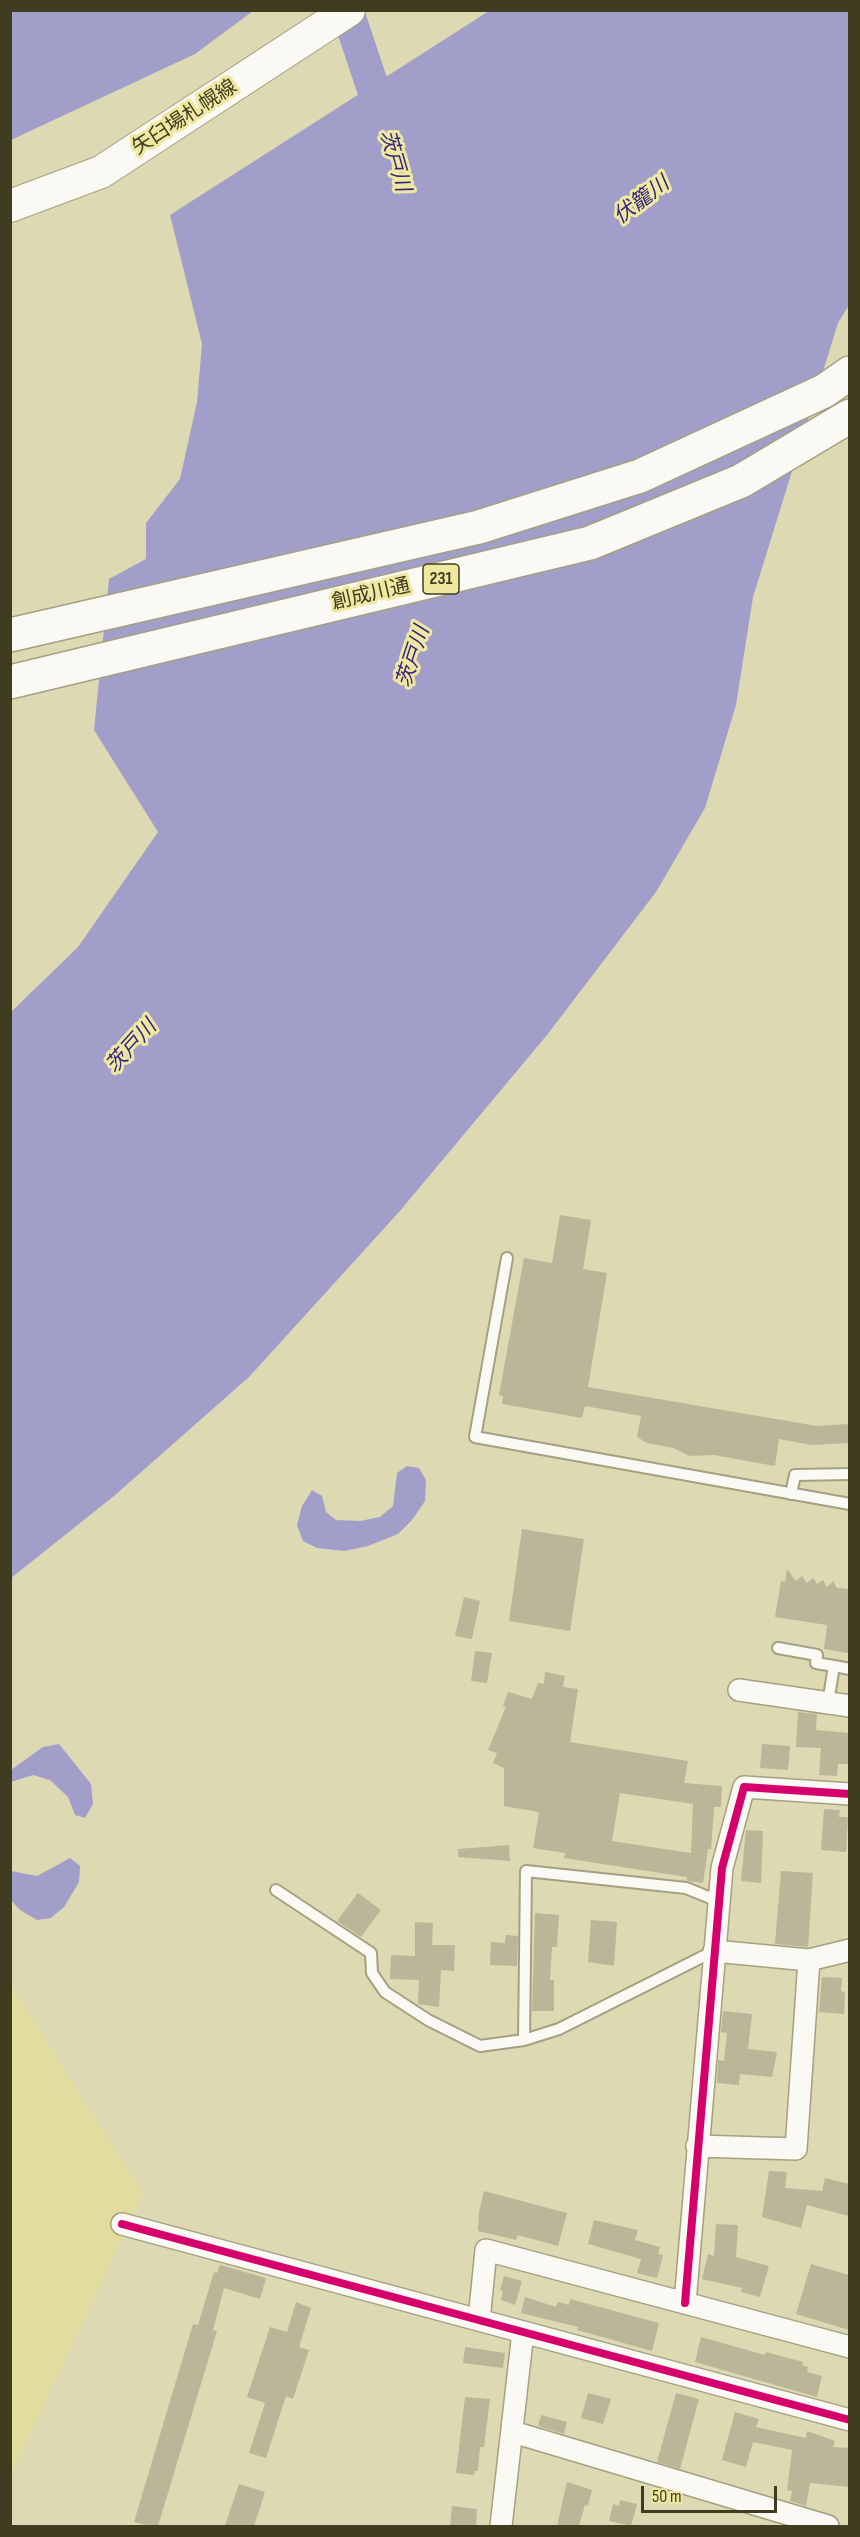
<!DOCTYPE html>
<meta charset="utf-8">
<style>
body{margin:0}
#map{position:relative;width:860px;height:2537px;overflow:hidden;background:#ddd9b2;font-family:"Sofia Sans Condensed",sans-serif}
canvas{display:block}
.frame{position:absolute;inset:0;border:12px solid #3f3c1f;pointer-events:none}
.scale{position:absolute;left:641px;top:2486px;width:136px;height:27px;box-sizing:border-box;border:3px solid #3f3c1f;border-top:0;padding-left:8px;font-size:18px;line-height:21px;white-space:nowrap;color:#3f3c1f;-webkit-text-stroke:4px #efe8a0;paint-order:stroke}
</style>
<div id="map">
<canvas width="860" height="2537"></canvas>
<div class="frame"></div>
<div class="scale">50 m</div>
</div>
<script>
const context = document.querySelector('canvas').getContext('2d');
context.lineJoin = 'round';
function fillPath(path, color) { context.fillStyle = color; context.fill(path, 'evenodd'); }
const poly = rows => new Path2D(rows.map(r => 'M' + r).join(''));
function stroke(path, color, width, dash) { context.strokeStyle = color; context.lineWidth = width; context.lineCap = dash ? 'butt' : 'round'; context.setLineDash(dash || []); context.stroke(path); }
function drawText(font, color, halo, rows, align = 'center') {
  context.font = font + ' "Sofia Sans Condensed","Noto Sans JP",sans-serif'; context.lineWidth = 6; context.setLineDash([]); context.textBaseline = 'middle'; context.strokeStyle = halo; context.fillStyle = color; for (const [text, x, y, turn = 0] of rows) {
    context.save(); context.translate(x, y); context.rotate((+turn || 0) * Math.PI / 180); context.textAlign = isNaN(turn) ? turn : align; if (halo) context.strokeText(text, 0, 0); context.fillText(text, 0, 0); context.restore();
  }
}
const built = poly([
 [11,1986,143,2194,11,2473]
]);
const water = poly([
 [10,11,11,10,253,11,195,54,11,140],
 [489,11,849,11,849,305,838,323,753,597,736,705,705,808,656,892,547,1035,399,1212,249,1377,114,1496,11,1578,11,1012,78,947,158,832,94,730,109,579,146,559,146,523,180,479,197,402,202,344,170,215],
 [407,1466,419,1468,426,1480,425,1501,412,1520,398,1534,368,1546,344,1551,317,1548,303,1541,297,1525,302,1506,312,1490,322,1496,326,1512,336,1520,360,1521,380,1517,393,1506,397,1473],
 [59,1744,91,1784,93,1804,85,1818,75,1815,68,1797,50,1780,33,1775,11,1782,11,1770,43,1747],
 [70,1858,80,1866,79,1882,64,1907,51,1918,37,1920,20,1910,11,1900,11,1871,37,1876]
]);
const river = poly([
 [347,10,386,127]
]);
const building = poly([
 [560,1215,591,1220,583,1269,607,1273,588,1387,817,1426,849,1424,849,1443,812,1445,779,1439,775,1466,714,1455,690,1456,673,1448,647,1443,637,1437,641,1416,585,1406,582,1418,502,1404,503,1396,499,1395,524,1258,552,1263],
 [522,1529,584,1539,570,1631,509,1621],
 [787,1569,796,1581,802,1576,807,1583,813,1578,817,1584,823,1580,827,1587,833,1581,837,1588,849,1589,848,1653,824,1649,827,1625,775,1617,781,1581,785,1582],
 [464,1597,480,1601,472,1639,455,1636],
 [475,1651,492,1653,487,1683,471,1681],
 [545,1672,565,1676,563,1687,578,1689,570,1742,688,1761,684,1783,722,1786,721,1807,714,1807,711,1849,708,1849,703,1883,687,1881,687,1877,564,1858,565,1853,533,1848,539,1812,504,1806,504,1768,493,1763,497,1753,488,1750,506,1707,503,1706,508,1692,532,1699,538,1683,544,1684],
 [620,1793,693,1804,691,1853,612,1841],
 [798,1712,817,1714,816,1730,849,1733,849,1764,838,1764,837,1776,819,1775,821,1748,796,1747],
 [762,1744,790,1746,788,1770,760,1768],
 [824,1809,840,1810,839,1817,848,1817,846,1852,821,1850],
 [746,1830,763,1831,761,1883,741,1881],
 [509,1845,510,1861,458,1857,458,1849],
 [781,1871,813,1873,808,1947,775,1944],
 [358,1893,381,1910,361,1937,337,1921],
 [535,1913,559,1915,557,1947,552,1947,550,1980,554,1980,554,2011,532,2011],
 [591,1920,617,1922,614,1966,588,1962],
 [415,1922,433,1923,432,1945,455,1945,454,1971,441,1970,439,2007,418,2004,419,1980,390,1979,391,1955,415,1956],
 [506,1935,518,1936,517,1966,490,1965,491,1942,505,1943],
 [822,1977,842,1978,841,1991,845,1992,844,2014,819,2012],
 [723,2011,752,2014,748,2049,777,2052,772,2077,740,2074,739,2085,717,2083,718,2060,724,2061,727,2033,721,2032],
 [769,2171,787,2172,785,2188,822,2191,825,2178,849,2184,849,2216,807,2205,801,2228,762,2217],
 [484,2191,567,2213,558,2246,518,2235,516,2240,478,2231,479,2212],
 [594,2220,638,2230,635,2240,660,2247,658,2254,663,2255,657,2278,637,2273,641,2259,588,2244],
 [716,2224,738,2225,736,2257,769,2266,760,2297,741,2292,742,2288,702,2279,708,2254,714,2256],
 [811,2264,849,2275,849,2330,796,2314],
 [220,2265,266,2278,260,2299,224,2288,213,2330,217,2331,158,2526,150,2526,134,2522,193,2324,198,2325,214,2272,217,2273],
 [504,2276,522,2281,515,2305,501,2300,503,2291,500,2290],
 [525,2297,556,2307,558,2302,569,2305,570,2299,659,2323,652,2351,577,2330,578,2327,521,2313],
 [296,2302,311,2308,299,2347,309,2350,293,2399,286,2396,266,2458,249,2453,265,2403,247,2397,270,2327,287,2332],
 [701,2337,765,2355,766,2352,803,2362,802,2365,808,2367,807,2372,822,2376,817,2397,695,2362],
 [465,2347,505,2353,503,2368,463,2363],
 [588,2393,611,2399,603,2424,581,2418],
 [676,2393,699,2399,680,2469,657,2462],
 [465,2397,490,2399,484,2447,480,2447,478,2471,475,2471,474,2475,456,2473],
 [735,2412,759,2419,756,2427,806,2438,807,2431,835,2441,833,2447,849,2448,849,2487,810,2483,806,2506,790,2501,792,2491,787,2490,792,2450,753,2442,746,2467,722,2460],
 [541,2415,567,2422,564,2434,538,2426],
 [567,2482,592,2490,588,2506,585,2505,579,2526,557,2526],
 [239,2484,265,2492,254,2526,225,2526],
 [620,2500,637,2504,631,2526,609,2521,613,2504,619,2506],
 [452,2506,477,2509,476,2526,450,2526]
]);
const lane = poly([
 [507,1258,475,1437,850,1504],
 [791,1494,795,1475,850,1474],
 [778,1648,817,1655,816,1663,834,1666],
 [828,1703,834,1666,850,1669],
 [276,1890,371,1953,372,1973,385,1992,428,2020,480,2046,524,2040,559,2029,714,1951],
 [524,2040,526,1871,686,1888,718,1901]
]);
const street = poly([
 [739,1690,850,1706],
 [714,1951,809,1960,850,1950],
 [697,2146,796,2149,809,1960],
 [122,2224,850,2420],
 [685,2303,722,1868,744,1787,850,1794],
 [479,2320,486,2250,850,2347],
 [513,2432,828,2526],
 [501,2526,523,2332]
]);
const secondary = poly([
 [10,206,101,172,349,10]
]);
const highway = poly([
 [10,635,479,527,640,476,824,391,850,373],
 [10,682,590,543,741,481,850,416]
]);
const cycleway = poly([
 [122,2224,850,2420],
 [685,2303,722,1868,744,1787,850,1794]
]);
const shields = [
 [441,579,36]
];
const shieldNames = [
 ["231",441,579]
];
const streetNames = [
 ["矢臼場札幌線",185,118,-33],
 ["創成川通",371,595,-13]
];
const waterNames = [
 ["茨戸川",394,161,74],
 ["伏籠川",642,201,-37],
 ["茨戸川",414,657,-72],
 ["茨戸川",132,1047,-48]
];
fillPath(built, '#e2dc9e');
fillPath(water, '#a19eca');
stroke(river, '#a19eca', 33);
fillPath(building, '#bab697');
stroke(lane, '#a4a081', 14);
stroke(street, '#a4a081', 24);
stroke(secondary, '#a4a081', 34);
stroke(highway, '#a4a081', 36);
stroke(lane, '#faf9f3', 10);
stroke(street, '#faf9f3', 21);
stroke(secondary, '#faf9f3', 32);
stroke(highway, '#faf9f3', 33);
stroke(cycleway, '#d6006c', 8);
for (const [x, y, w] of shields) { const box = new Path2D(); box.roundRect(x - w / 2, y - 15, w, 30, 4.5); context.fillStyle = '#efe8a0'; context.fill(box); stroke(box, '#3f3c1f', 1.5); }
drawText('bold 18px', '#3f3c1f', null, shieldNames);
drawText('20px', '#3f3c1f', '#efe8a0', streetNames);
drawText('italic 21px', '#352482', '#efe8a0', waterNames);
</script>
